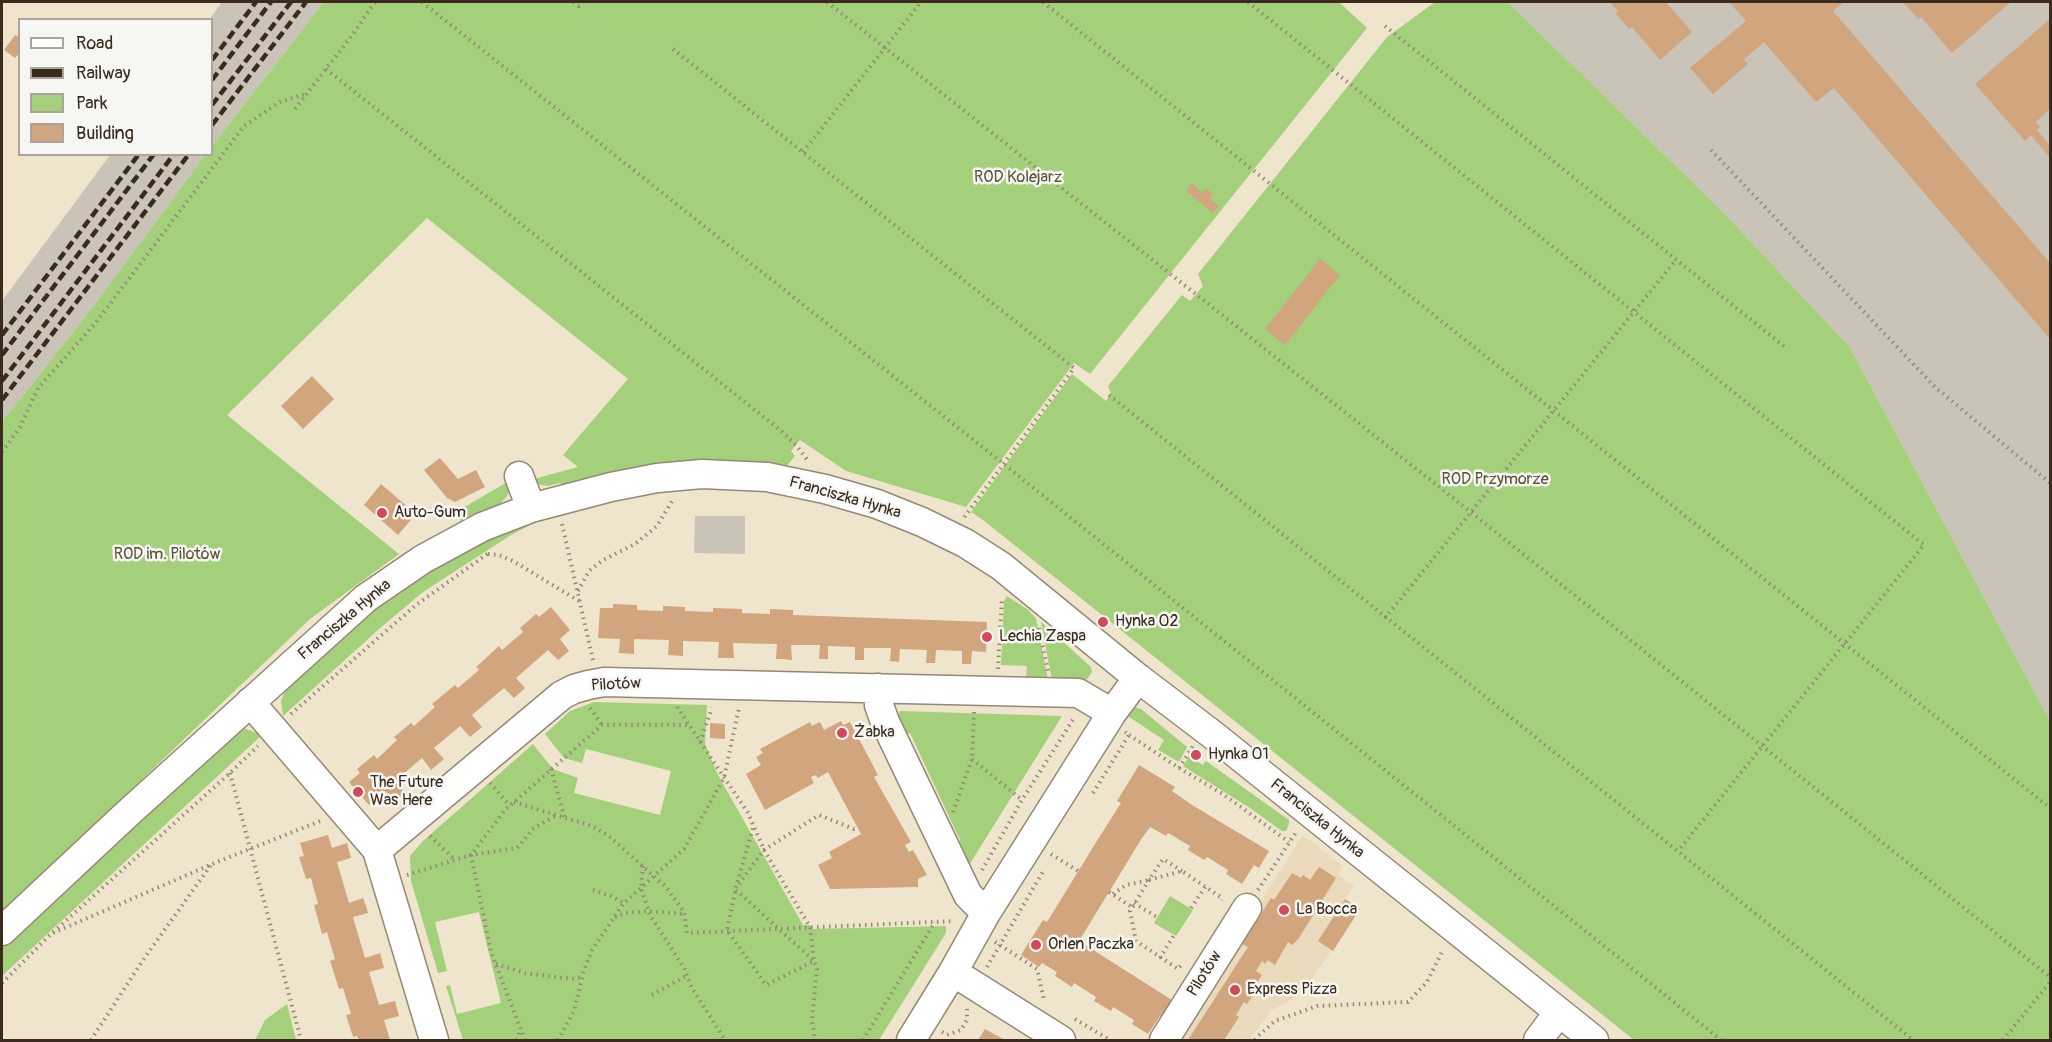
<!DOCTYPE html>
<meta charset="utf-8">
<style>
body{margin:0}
#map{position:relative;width:2052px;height:1042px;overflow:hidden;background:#efe5cc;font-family:Pangolin,sans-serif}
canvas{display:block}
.frame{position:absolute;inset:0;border:3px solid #3b2a1e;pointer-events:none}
.legend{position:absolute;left:18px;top:18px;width:195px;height:138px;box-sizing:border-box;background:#f6f6f2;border:2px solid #aba49d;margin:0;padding:8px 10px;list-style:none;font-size:18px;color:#3b2a1e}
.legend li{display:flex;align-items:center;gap:12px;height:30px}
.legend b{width:30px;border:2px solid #aba49d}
</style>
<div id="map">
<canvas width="2052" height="1042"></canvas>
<div class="frame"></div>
<ul class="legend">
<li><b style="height:8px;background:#fff"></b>Road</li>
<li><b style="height:8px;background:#3b2a1e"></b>Railway</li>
<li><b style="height:16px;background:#a4d07c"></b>Park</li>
<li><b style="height:16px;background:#d1a57e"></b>Building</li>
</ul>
</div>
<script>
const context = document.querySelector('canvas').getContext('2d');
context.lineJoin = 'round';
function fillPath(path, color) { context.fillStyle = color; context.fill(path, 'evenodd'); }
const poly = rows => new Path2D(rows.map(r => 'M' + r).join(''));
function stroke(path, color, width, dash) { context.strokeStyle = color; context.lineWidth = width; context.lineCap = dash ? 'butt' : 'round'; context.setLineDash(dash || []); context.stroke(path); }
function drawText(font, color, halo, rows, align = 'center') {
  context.font = font + ' Pangolin,sans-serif'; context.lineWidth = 5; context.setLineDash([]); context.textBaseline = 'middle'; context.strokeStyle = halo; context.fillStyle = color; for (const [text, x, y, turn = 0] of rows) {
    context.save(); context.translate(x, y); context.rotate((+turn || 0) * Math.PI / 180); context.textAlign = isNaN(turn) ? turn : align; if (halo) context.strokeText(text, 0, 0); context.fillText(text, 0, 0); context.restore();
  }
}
const built = poly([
 [1303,835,1343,866,1338,875,1354,886,1345,899,1360,909,1304,990,1293,999,1272,1010,1249,1040,1172,1040]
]);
const industrial = poly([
 [222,2,324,2,212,146,212,20,209,20],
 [1508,2,2050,2,2050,721,1849,346,1723,212],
 [110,155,205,155,92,308,2,422,2,301],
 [695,516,745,516,745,554,694,553]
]);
const green = poly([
 [324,2,1339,2,1367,28,1090,374,1074,363,966,507,846,471,800,440,791,451,795,456,785,468,642,467,562,485,560,483,548,486,533,484,530,480,578,467,563,455,628,379,427,218,227,415,399,554,310,619,2,913,2,422,92,308,205,155,212,154,212,146],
 [1435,2,1508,2,1723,212,1849,346,2050,721,2050,1040,1634,1040,983,520,971,512,1072,374,1106,401,1111,393,1108,386,1182,295,1190,301,1203,286,1198,274,1387,37],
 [509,481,508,495,499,505,499,508,463,525,456,512],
 [547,516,511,535,423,592,378,630,283,716,281,701,286,689,374,608,403,587,471,546],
 [1007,596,1027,609,1036,618,1048,680,1026,679,1027,666,1001,665,1004,601],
 [1041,622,1091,667,1092,672,1085,682,1052,680],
 [594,702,707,705,705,744,718,775,803,925,810,925,812,929,946,926,946,933,879,1040,463,1040,446,986,450,985,457,1014,501,1003,479,912,435,922,447,971,438,973,411,881,410,856,423,841,533,744,553,769,578,778,574,793,660,815,671,771,586,749,582,763,564,758,545,734,570,711],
 [1134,707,1141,709,1187,747,1179,762,1158,750,1164,740,1126,715],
 [900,711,1062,716,966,870,956,849,960,840,910,733,902,736,895,721],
 [244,728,262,735,2,976,2,947,239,729],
 [1189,756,1203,765,1206,761,1289,820,1289,824,1286,831,1282,831,1250,808,1183,766],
 [1170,896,1193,910,1176,936,1154,923],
 [287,1004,296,1040,255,1040,265,1020]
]);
const building = poly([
 [1610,2,1666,2,1692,32,1660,60,1632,27,1629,29,1616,14,1618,11],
 [1729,2,1844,2,1833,11,2050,263,2050,339,1834,88,1816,102,1764,42,1744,59,1748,64,1713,94,1690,68,1746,21],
 [1903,2,2011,2,1952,53,1921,17,1918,19],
 [2050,19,2050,109,2036,122,2040,127,2037,130,2050,146,2050,158,2031,135,2025,141,1975,84],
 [15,35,20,38,20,52,15,58,4,50],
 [1192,183,1202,193,1206,188,1213,194,1210,199,1219,206,1213,213,1186,191],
 [1320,259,1340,275,1285,345,1265,329],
 [312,376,334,399,303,429,281,406],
 [440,458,458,479,476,470,485,487,455,502,447,498,424,470],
 [381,484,416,514,398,535,364,505],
 [613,604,637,605,637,610,663,611,663,606,685,607,685,611,713,612,713,608,742,609,742,613,770,614,770,609,793,610,793,615,987,622,986,652,972,651,971,664,962,664,962,651,936,650,935,663,926,663,927,650,900,649,899,662,890,661,891,648,864,648,864,660,855,660,855,647,828,646,828,659,819,659,820,645,791,645,792,660,783,659,776,659,777,644,733,643,734,658,718,658,719,642,683,641,683,656,668,655,669,640,634,639,634,654,619,653,620,639,598,638,600,608,613,608],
 [551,607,570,630,560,639,569,651,558,660,548,650,516,678,525,688,514,698,504,688,472,715,482,727,470,737,460,726,434,748,444,759,431,770,422,758,395,781,405,793,394,802,385,791,369,805,349,782,360,773,357,769,374,755,377,759,397,740,394,737,411,723,414,726,424,717,435,707,432,704,455,685,458,688,479,670,476,667,499,646,502,650,523,632,520,628,536,614,539,617],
 [841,721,843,725,850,722,878,775,874,777,911,842,905,845,909,852,913,850,927,875,918,879,918,887,830,889,818,865,832,858,829,852,861,834,828,772,818,778,816,775,811,777,814,783,765,810,746,774,761,765,756,757,763,753,760,749,810,722,812,726,820,722,824,730],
 [710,723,725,724,725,739,710,738],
 [1139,765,1175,787,1172,791,1192,805,1269,851,1259,868,1254,865,1242,884,1226,874,1228,870,1207,857,1204,860,1188,850,1190,846,1168,833,1166,836,1150,827,1142,838,1079,941,1175,1002,1164,1018,1160,1016,1148,1034,1132,1024,1134,1020,1113,1007,1111,1011,1094,1001,1096,997,1074,983,1072,987,1055,976,1057,972,1042,963,1039,967,1021,955,1043,920,1047,922,1095,844,1121,803,1117,801],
 [328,835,332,848,347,843,351,858,337,862,349,903,363,898,366,906,368,913,353,917,365,958,380,953,384,968,369,972,379,1005,395,1001,399,1016,384,1020,390,1040,359,1040,357,1036,353,1037,346,1015,351,1014,343,988,339,989,330,961,335,959,331,946,327,932,322,934,314,905,318,904,311,878,306,879,299,857,304,856,300,843],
 [1319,867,1336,878,1299,938,1292,945,1288,942,1275,965,1268,960,1265,964,1262,961,1256,971,1262,975,1251,992,1254,994,1247,1004,1244,1002,1236,1015,1239,1017,1224,1040,1188,1040,1248,947,1242,944,1271,898,1274,900,1292,873,1301,878,1303,875,1310,880],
 [1345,899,1360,909,1333,951,1318,941],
 [985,1029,1003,1039,1002,1040,978,1040]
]);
const path = poly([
 [422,2,1005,465,1721,1040],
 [573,2,579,6,583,2],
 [827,2,1472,513,2050,977],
 [1043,2,2050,808],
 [1248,2,1924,545,1678,851],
 [1385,26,1785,347],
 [673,49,1074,368,963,519],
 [326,69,779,429,796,445,809,462],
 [295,109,353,34,375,2],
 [1711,150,1935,387,2050,483],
 [803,152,921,2],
 [1109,395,1913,1040],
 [2,452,20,427,38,388,94,325,244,126,280,102,308,93],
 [562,524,593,660],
 [488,554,499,555,513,561,579,601],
 [578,591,589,571,603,560,635,544,657,526,672,501],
 [1385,618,1676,260],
 [1039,628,1048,671],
 [998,669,1002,598],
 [677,707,748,813,764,850,810,927,814,961,817,969,812,1020,815,1040],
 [590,708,602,725],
 [291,714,416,605,490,552],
 [1129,735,1179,768,1223,794,1289,842],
 [700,742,712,708],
 [972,759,1022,800],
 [1179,768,1193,746],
 [551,769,565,819],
 [230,773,301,1040],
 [490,783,510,806],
 [1093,793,1129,735,1125,732],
 [514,802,592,826,609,836,666,887,684,912,687,933,954,921],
 [953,812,972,759,974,712],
 [430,836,455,860],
 [1051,854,1078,871],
 [643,866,641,888,650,915,684,968,692,988,725,1040],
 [982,870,1022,800,1074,718],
 [1182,871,1163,859,1149,880,1182,871,1222,898,1221,900],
 [407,875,471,855,517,848,534,828,555,816],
 [1149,880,1130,911,1136,941,1178,969,1181,965],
 [739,884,764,850,819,815,854,829,857,828],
 [593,890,611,896,624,903],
 [736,890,814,961,766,985,727,930,736,887,753,828],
 [1258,890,1297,831],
 [1109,892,1132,907],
 [1113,894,1126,885,1149,880],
 [1134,903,1157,917],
 [1191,908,1205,887],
 [615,917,626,913,648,911,684,914],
 [53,933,217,862,323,820],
 [995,942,1037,969,1044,1000],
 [1160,958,1174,935],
 [496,964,525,973,572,979,582,977],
 [987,967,1044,870],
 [2,983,50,935,230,773,258,746],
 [652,995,686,976],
 [1075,1019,1110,1040],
 [942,1032,947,1035,961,1030,967,1020,967,1009],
 [91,1040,143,960,211,865],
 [517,1040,520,1030],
 [525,1040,491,952,471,855,505,810,602,725,689,725],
 [558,1040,574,1011,584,970,592,950,623,904,684,849,724,778,739,708],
 [863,1040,935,922],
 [1255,1040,1258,1036,1275,1021,1317,1006,1408,1002,1427,982,1443,950],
 [2003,1040,2050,982]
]);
const minor = poly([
 [519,476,531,508],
 [878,688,879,705,885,722,968,895,986,913],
 [250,702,377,850,434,1040],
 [377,850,562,695,574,689,588,685,604,682,1078,693,1112,713],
 [2,931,127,814,366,598,423,559,482,527,531,508,611,487,657,478,702,474,767,477,825,489,877,504,922,522,965,543,1001,566,1138,678,1213,735,1594,1040],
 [953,972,1061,1040],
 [911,1040,953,972,986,913,1112,713,1138,678],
 [1164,1040,1247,908],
 [1538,1040,1559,1012]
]);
const rail = poly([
 [212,60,256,2],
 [212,80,271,2],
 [212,105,291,2],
 [212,125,306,2],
 [2,335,139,154],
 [2,355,154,154],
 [2,381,174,154],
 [2,400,189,154]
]);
const markers = [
 [382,513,6,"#d1495b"],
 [1103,622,6,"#d1495b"],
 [987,637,6,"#d1495b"],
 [842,733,6,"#d1495b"],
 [1196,755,6,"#d1495b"],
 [358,792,6,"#d1495b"],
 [1284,910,6,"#d1495b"],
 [1036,945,6,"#d1495b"],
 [1235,990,6,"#d1495b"]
];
const parkNames = [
 ["ROD Kolejarz",1018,178],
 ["ROD Przymorze",1495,480],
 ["ROD im. Pilotów",167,555]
];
const streetNames = [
 ["Franciszka Hynka",845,498,16],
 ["Franciszka Hynka",345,620,-40],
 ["Pilotów",616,685,-3],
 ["Franciszka Hynka",1317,819,39],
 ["Pilotów",1205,974,-58]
];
const poiNames = [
 ["Auto-Gum",394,513],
 ["Hynka 02",1115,622],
 ["Lechia Zaspa",999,637],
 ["Żabka",854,733],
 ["Hynka 01",1208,755],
 ["The Future",370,783],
 ["Was Here",370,801],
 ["La Bocca",1296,910],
 ["Orlen Paczka",1048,945],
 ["Express Pizza",1247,990]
];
fillPath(built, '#ead9ba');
fillPath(industrial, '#cac3b8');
fillPath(green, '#a4d07c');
fillPath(building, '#d1a57e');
stroke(minor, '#958875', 31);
stroke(path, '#958875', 4, [1.5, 4.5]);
stroke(minor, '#fff', 28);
stroke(rail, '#3b2a1e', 4.5, [9, 4.5]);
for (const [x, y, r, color] of markers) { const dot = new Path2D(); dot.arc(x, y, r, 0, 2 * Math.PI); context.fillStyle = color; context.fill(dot); stroke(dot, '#f6f6f2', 2); }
drawText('16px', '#555436', '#f6f6f2', parkNames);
drawText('16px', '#3b2a1e', '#f6f6f2', streetNames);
drawText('16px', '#3b2a1e', '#f6f6f2', poiNames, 'left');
</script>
